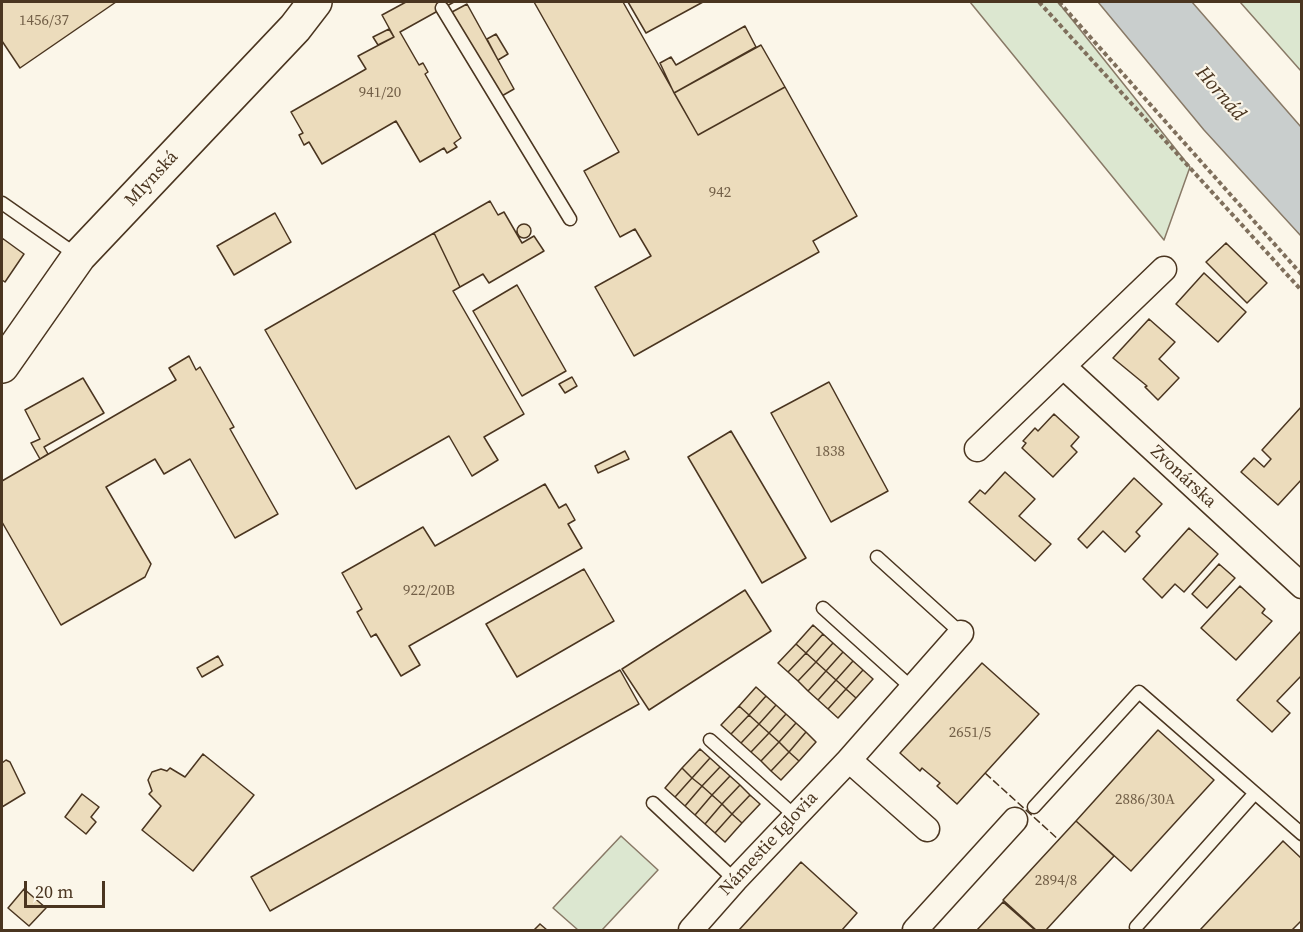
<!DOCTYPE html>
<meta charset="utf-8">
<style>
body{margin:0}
#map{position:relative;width:1303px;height:932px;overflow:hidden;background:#fbf6e9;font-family:"Source Serif 4",serif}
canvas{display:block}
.frame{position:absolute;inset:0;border:3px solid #4a3520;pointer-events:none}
.scale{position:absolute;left:24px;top:881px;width:81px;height:27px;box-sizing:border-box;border:3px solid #4a3520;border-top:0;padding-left:8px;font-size:18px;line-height:21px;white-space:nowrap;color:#4a3520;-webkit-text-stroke:4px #fbf6e9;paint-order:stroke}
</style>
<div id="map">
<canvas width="1303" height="932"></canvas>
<div class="frame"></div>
<div class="scale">20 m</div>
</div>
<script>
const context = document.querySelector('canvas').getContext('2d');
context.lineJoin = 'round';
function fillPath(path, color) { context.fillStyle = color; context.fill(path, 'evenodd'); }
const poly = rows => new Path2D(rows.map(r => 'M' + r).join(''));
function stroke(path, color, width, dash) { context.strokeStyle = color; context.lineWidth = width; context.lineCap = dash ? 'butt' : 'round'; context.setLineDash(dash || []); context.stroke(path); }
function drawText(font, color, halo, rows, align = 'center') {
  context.font = font + ' "Source Serif 4",serif'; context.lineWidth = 4.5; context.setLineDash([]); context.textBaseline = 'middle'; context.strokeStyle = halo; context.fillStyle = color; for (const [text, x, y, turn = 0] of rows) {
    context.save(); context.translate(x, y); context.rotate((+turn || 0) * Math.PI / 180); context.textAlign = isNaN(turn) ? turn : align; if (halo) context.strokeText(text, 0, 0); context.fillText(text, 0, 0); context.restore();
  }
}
const green = poly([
 [970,2,1058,2,1190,167,1164,240,970,2],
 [1240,2,1301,2,1301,71,1240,2],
 [621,836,658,870,602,930,578,930,553,908,621,836]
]);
const water = poly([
 [1098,2,1192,2,1301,127,1301,236,1204,130,1098,2]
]);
const building = poly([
 [2,2,116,2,20,68,2,41,2,2],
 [406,2,454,2,400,32,419,65,423,63,428,72,425,74,461,138,454,143,457,147,447,153,444,148,420,162,396,121,322,164,309,142,304,145,299,135,303,133,291,112,366,69,358,56,394,37,382,15,406,2],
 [534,2,623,2,698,135,785,87,857,216,813,241,819,252,634,356,595,287,651,256,635,229,620,237,584,171,619,152,534,2],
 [628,2,703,2,646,33,628,2],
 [467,4,514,89,500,97,452,12,467,4],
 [745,26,756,47,674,93,660,63,671,57,676,65,745,26],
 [389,29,394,37,378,45,373,37,389,29],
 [496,34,508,54,498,60,487,39,496,34],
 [761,45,785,87,698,135,674,93,761,45],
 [490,201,498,215,504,212,522,243,534,236,544,251,489,283,483,274,460,287,434,233,490,201],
 [275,213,291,242,234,275,217,246,275,213],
 '517 231a7 7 0 1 1 14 0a7 7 0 1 1-14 0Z',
 [434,233,460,287,453,291,524,414,484,437,498,460,472,476,449,436,356,489,265,330,434,233],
 [2,238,24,254,5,282,2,280,2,238],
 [1226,243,1267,283,1247,303,1206,262,1226,243],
 [1204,273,1246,312,1218,342,1176,304,1204,273],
 [517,285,566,371,522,396,473,311,517,285],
 [1149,319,1175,342,1159,359,1179,378,1158,400,1145,387,1147,386,1113,358,1149,319],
 [189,356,196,370,200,367,234,427,230,429,278,514,235,538,190,459,164,474,155,459,106,487,151,564,145,577,61,625,2,522,2,481,176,380,169,368,189,356],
 [572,377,577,386,565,393,559,384,572,377],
 [83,378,104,413,44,447,48,454,40,459,31,443,40,439,25,410,83,378],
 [829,382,888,491,831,522,771,413,829,382],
 [1302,406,1302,479,1278,505,1241,472,1254,458,1264,467,1271,459,1262,450,1302,406],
 [1054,414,1079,437,1071,446,1077,452,1053,477,1022,448,1026,443,1023,441,1035,428,1038,431,1054,414],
 [731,431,806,558,762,583,688,457,731,431],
 [625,451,629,459,598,473,595,466,625,451],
 [1005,472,1035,499,1019,516,1051,544,1035,561,969,502,980,490,985,494,1005,472],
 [1134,478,1162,504,1136,532,1140,536,1125,552,1103,531,1087,548,1078,539,1134,478],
 [545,484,559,508,566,504,575,520,568,524,582,548,409,646,420,665,401,676,376,634,371,637,357,612,362,609,342,573,423,527,435,546,545,484],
 [1189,528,1218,554,1184,592,1175,584,1162,598,1143,579,1189,528],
 [1219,564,1235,578,1207,608,1192,594,1219,564],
 [584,569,614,621,517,677,486,624,584,569],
 [1240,586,1265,609,1262,613,1272,621,1236,660,1201,628,1240,586],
 [745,590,771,631,649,710,622,669,745,590],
 [813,625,823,634,806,653,796,644,813,625],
 [1301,631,1302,675,1277,701,1290,713,1272,732,1237,700,1301,631],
 [823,634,833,643,816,662,806,653,823,634],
 [833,643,843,652,826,671,816,662,833,643],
 [796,644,806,653,788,672,778,663,796,644],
 [843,652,853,661,836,680,826,671,843,652],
 [806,653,816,662,798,681,788,672,806,653],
 [218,656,223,665,202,677,197,668,218,656],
 [853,661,863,670,846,689,836,680,853,661],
 [816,662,826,671,808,691,798,681,816,662],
 [982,663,1039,714,957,804,937,786,940,783,922,768,920,771,900,753,982,663],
 [620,670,639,704,270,911,251,877,620,670],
 [863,670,873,679,856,698,846,689,863,670],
 [826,671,836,680,818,700,808,691,826,671],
 [836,680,846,689,828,709,818,700,836,680],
 [756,687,766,696,749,715,739,706,756,687],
 [846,689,856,698,838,718,828,709,846,689],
 [766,696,776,705,759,724,749,715,766,696],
 [776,705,786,714,769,733,759,724,776,705],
 [739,706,749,715,731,734,721,725,739,706],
 [786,714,796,723,779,742,769,733,786,714],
 [749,715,759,724,741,743,731,734,749,715],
 [796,723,806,732,789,752,779,742,796,723],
 [759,724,769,733,751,752,741,743,759,724],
 [1158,730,1214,780,1131,871,1076,821,1158,730],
 [806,732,816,742,799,761,789,752,806,732],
 [769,733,779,742,761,761,751,752,769,733],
 [779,742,789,752,771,771,761,761,779,742],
 [700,749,710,758,692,778,682,768,700,749],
 [789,752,799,761,781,780,771,771,789,752],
 [203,754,254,795,193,871,142,830,161,806,149,794,152,791,148,780,152,772,161,769,167,771,170,768,185,777,203,754],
 [710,758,720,767,702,786,692,778,710,758],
 [6,760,10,762,25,793,2,807,2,763,6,760],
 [720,767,730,776,712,795,702,786,720,767],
 [682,768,692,778,675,797,665,788,682,768],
 [730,776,740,785,722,804,712,795,730,776],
 [692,778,702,786,685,806,675,797,692,778],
 [740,785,750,795,732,814,722,804,740,785],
 [702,786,712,795,695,815,685,806,702,786],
 [82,794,99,807,91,817,96,822,86,834,65,817,82,794],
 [712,795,722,804,705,824,695,815,712,795],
 [750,795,760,804,742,823,732,814,750,795],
 [722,804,732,814,715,833,705,824,722,804],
 [732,814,742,823,725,842,715,833,732,814],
 [1076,821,1114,856,1046,930,1036,930,1003,900,1076,821],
 [1283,841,1302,859,1302,920,1292,930,1200,930,1283,841],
 [801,862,857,913,842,930,739,930,801,862],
 [24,889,46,908,29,926,8,908,24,889],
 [1003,902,1035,930,977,930,1003,902],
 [540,924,547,930,534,930,540,924]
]);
const path = poly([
 [1039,2,1302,291],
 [1059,2,1302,275]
]);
const lane = poly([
 [442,8,570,219],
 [2,203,78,256],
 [877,557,961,633],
 [823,608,912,688],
 [710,740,795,816],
 [653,803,735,880],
 [1034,807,1139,692,1302,834],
 [1136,927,1255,793]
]);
const street = poly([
 [1064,367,1302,586],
 [977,449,1164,269],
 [849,760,961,633],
 [691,930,735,880,849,760,927,829],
 [915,930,1015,820]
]);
const secondary = poly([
 [2,366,79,256,295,28,315,2]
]);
const fence = poly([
 [985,773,1059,840]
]);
const numberNames = [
 ["1456/37",44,21],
 ["941/20",380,93],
 ["942",720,193],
 ["1838",830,452],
 ["922/20B",429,591],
 ["2651/5",970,733],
 ["2886/30A",1145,800],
 ["2894/8",1056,881]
];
const streetNames = [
 ["Mlynská",152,179,-47],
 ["Zvonárska",1183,477,43],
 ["Námestie Iglovia",769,844,-47]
];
const waterNames = [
 ["Hornád",1220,94,49]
];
fillPath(green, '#dce7d0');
stroke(green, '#887966', 1.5);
fillPath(water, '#c9cecd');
stroke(water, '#887966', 1.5);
fillPath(building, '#ecdcbc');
stroke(building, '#4a3520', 1.5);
stroke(lane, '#4a3520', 15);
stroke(street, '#4a3520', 27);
stroke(secondary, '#4a3520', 36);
stroke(path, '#7f6f5c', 4, [4.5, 3]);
stroke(lane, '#fbf6e9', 12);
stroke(street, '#fbf6e9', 24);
stroke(secondary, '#fbf6e9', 33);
stroke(fence, '#4a3520', 1.5, [8, 3]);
drawText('15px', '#725f47', null, numberNames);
drawText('18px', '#4a3520', '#fbf6e9', streetNames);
drawText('italic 20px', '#4a3520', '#fbf6e9', waterNames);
</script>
